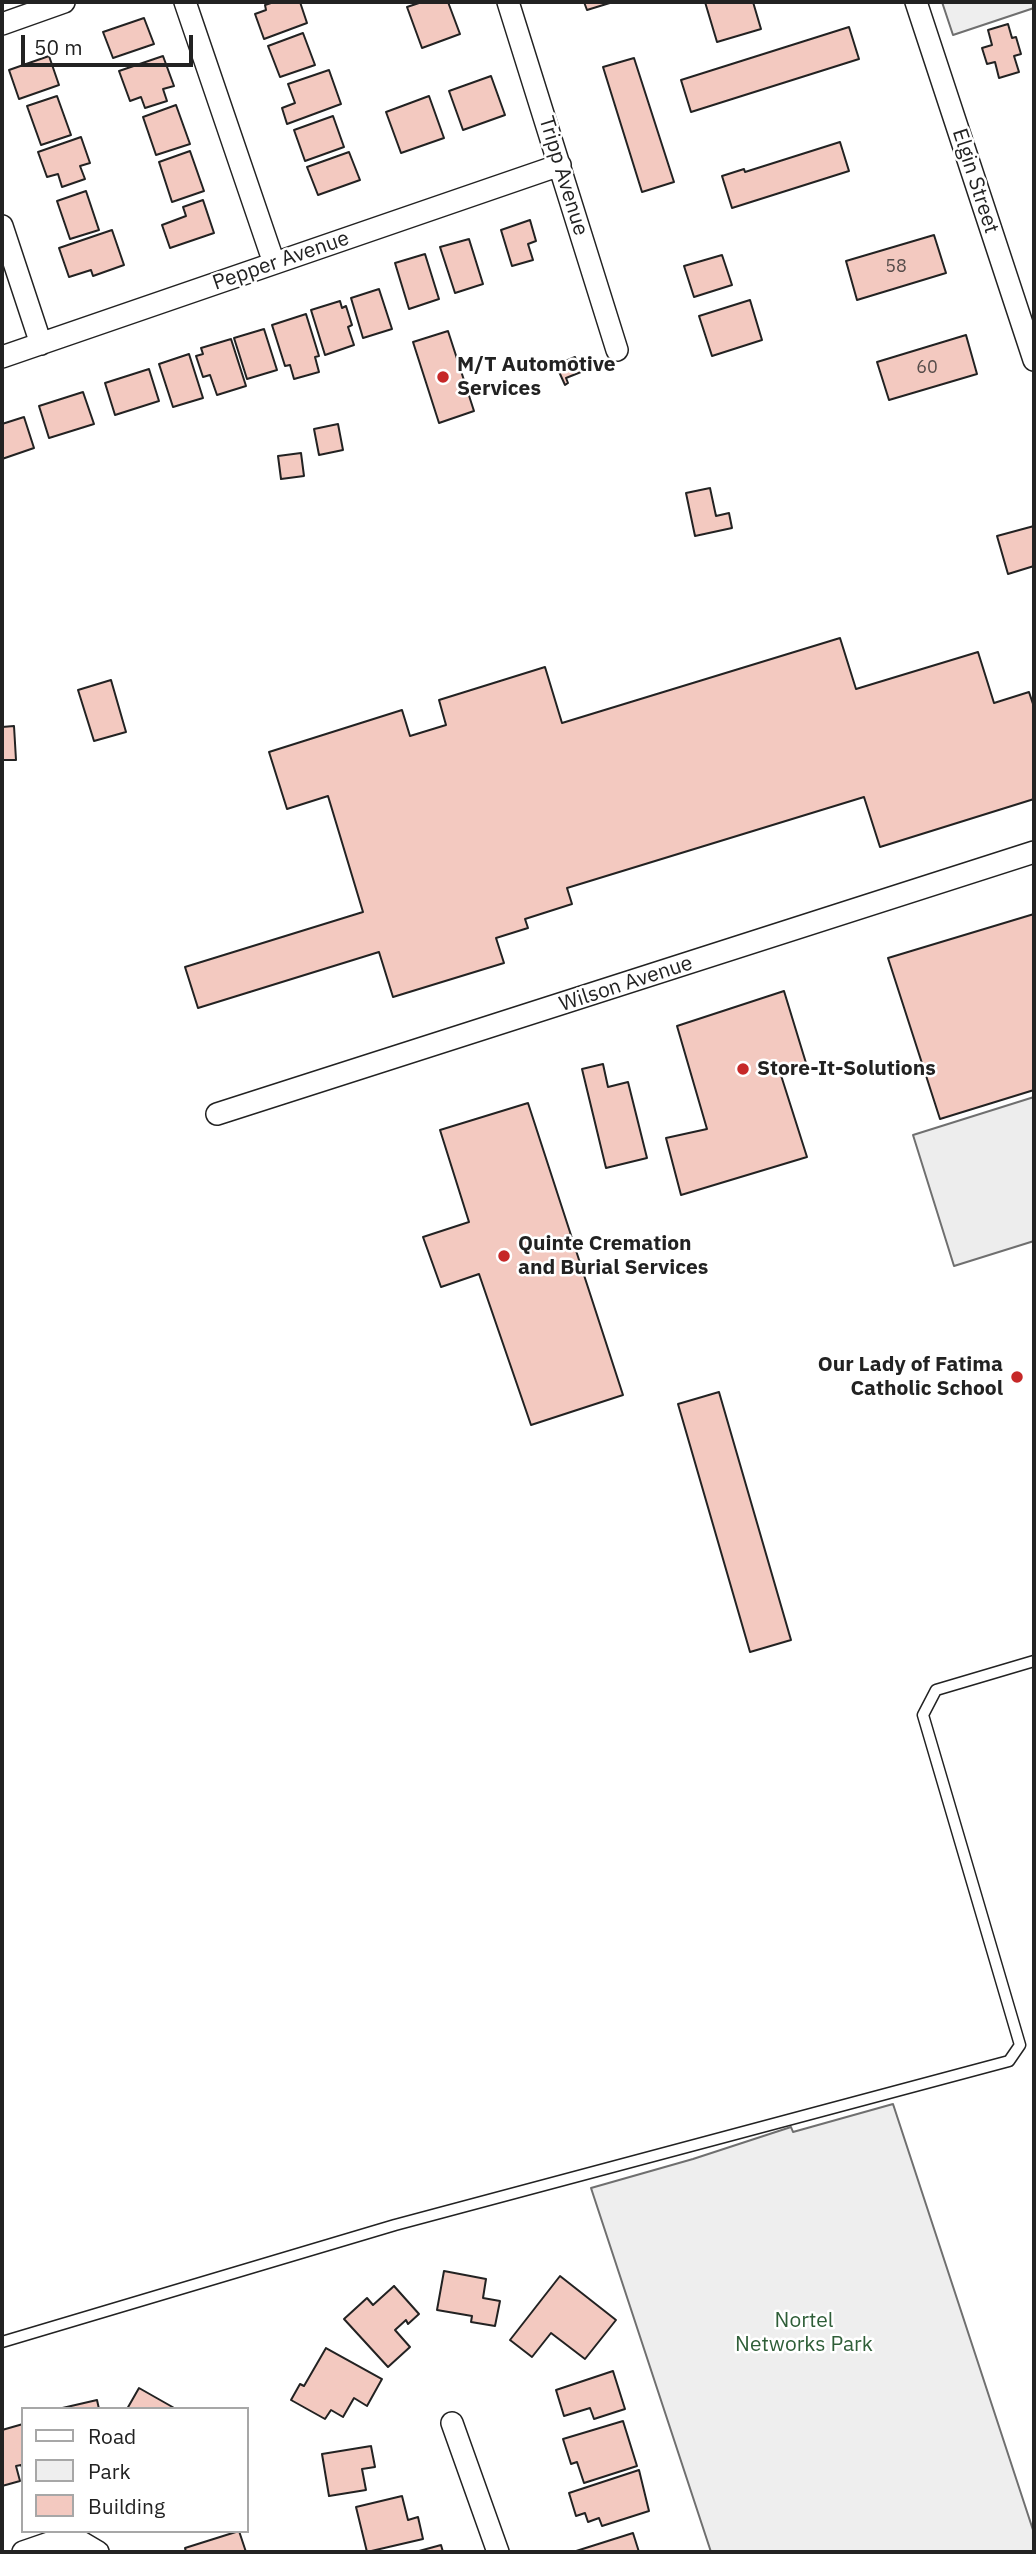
<!DOCTYPE html>
<style>
body{margin:0}
#map{position:relative;width:1036px;height:2554px;overflow:hidden;background:#fff;font-family:"IBM Plex Sans",sans-serif}
canvas{display:block}
.frame{position:absolute;inset:0;border:4px solid #222;pointer-events:none}
.legend{position:absolute;left:21px;top:2407px;width:228px;height:126px;box-sizing:border-box;background:#fff;border:2px solid #a7a7a7;margin:0;padding:9px 12px;list-style:none;font-size:21px;color:#222}
.legend li{display:flex;align-items:center;gap:14px;height:35px}
.legend b{width:35px;border:2px solid #a7a7a7}
.scale{position:absolute;left:21px;top:35px;width:172px;height:32px;box-sizing:border-box;border:4px solid #222;border-top:0;padding-left:9px;font-size:21px;line-height:24px;white-space:nowrap;color:#222;-webkit-text-stroke:5px #fff;paint-order:stroke}
</style>
<div id="map">
<canvas width="1036" height="2554"></canvas>
<div class="frame"></div>
<ul class="legend">
<li><b style="height:9px;background:#fff"></b>Road</li>
<li><b style="height:19px;background:#eee"></b>Park</li>
<li><b style="height:19px;background:#f3c9c0"></b>Building</li>
</ul>
<div class="scale">50 m</div>
</div>
<script>
const context = document.querySelector('canvas').getContext('2d');
context.lineJoin = 'round';
function fillPath(path, color) { context.fillStyle = color; context.fill(path, 'evenodd'); }
const poly = rows => new Path2D(rows.map(r => 'M' + r).join(''));
function stroke(path, color, width, dash) { context.strokeStyle = color; context.lineWidth = width; context.lineCap = dash ? 'butt' : 'round'; context.setLineDash(dash || []); context.stroke(path); }
function drawText(font, color, halo, rows, align = 'center') {
  context.font = font + ' "IBM Plex Sans",sans-serif'; context.lineWidth = 5; context.setLineDash([]); context.textBaseline = 'middle'; context.strokeStyle = halo; context.fillStyle = color; for (const [text, x, y, turn = 0] of rows) {
    context.save(); context.translate(x, y); context.rotate((+turn || 0) * Math.PI / 180); context.textAlign = isNaN(turn) ? turn : align; if (halo) context.strokeText(text, 0, 0); context.fillText(text, 0, 0); context.restore();
  }
}
const green = poly([
 [942,2,1034,2,1034,8,953,35,942,2],
 [893,2104,1034,2533,1034,2552,711,2552,591,2188,693,2159,791,2127,793,2132,893,2104]
]);
const parking = poly([
 [1034,1097,1034,1241,954,1266,913,1135,1034,1097]
]);
const building = poly([
 [274,2,300,2,307,23,264,39,255,14,266,10,265,5,274,2],
 [422,2,448,2,460,34,422,48,407,7,422,2],
 [584,2,613,2,587,10,584,2],
 [705,2,753,2,761,29,717,42,705,2],
 [144,18,154,44,113,58,103,32,144,18],
 [1008,24,1012,38,1016,37,1021,54,1014,56,1019,72,999,78,995,62,987,64,982,48,992,45,988,30,1008,24],
 [849,27,859,59,691,112,681,80,849,27],
 [303,33,315,65,280,77,268,46,303,33],
 [49,56,59,85,19,99,9,70,49,56],
 [163,56,174,86,163,89,167,101,145,108,141,97,130,101,119,71,163,56],
 [634,58,674,182,642,192,603,67,634,58],
 [329,70,341,104,287,124,282,108,295,103,288,84,329,70],
 [491,76,505,115,463,130,449,91,491,76],
 [57,96,71,135,41,145,27,106,57,96],
 [429,96,444,138,401,153,386,112,429,96],
 [176,105,190,144,156,155,143,117,176,105],
 [333,116,344,147,305,161,294,130,333,116],
 [81,137,90,163,80,166,85,179,62,187,58,174,47,177,38,152,81,137],
 [840,142,849,171,732,208,722,176,744,169,745,172,840,142],
 [190,151,204,191,172,202,159,162,190,151],
 [349,152,360,180,318,195,307,167,349,152],
 [86,191,99,230,70,239,57,201,86,191],
 [203,200,214,233,170,248,162,225,186,216,183,207,203,200],
 [530,220,536,241,528,244,533,260,512,266,501,230,530,220],
 [112,230,124,265,93,276,91,270,69,277,59,248,112,230],
 [934,235,946,273,857,300,846,261,934,235],
 [469,239,483,284,455,293,440,247,469,239],
 [425,254,439,299,409,309,395,263,425,254],
 [722,255,732,285,694,297,684,266,722,255],
 [379,289,392,329,363,338,351,298,379,289],
 [750,300,762,340,712,356,699,316,750,300],
 [340,301,342,308,346,306,352,325,348,327,354,345,325,355,311,310,340,301],
 [306,314,319,356,315,357,319,372,294,379,290,365,285,366,272,325,306,314],
 [264,329,277,370,247,379,234,338,264,329],
 [448,331,474,411,439,423,413,342,448,331],
 [966,335,977,374,889,400,877,362,966,335],
 [231,339,246,386,217,395,210,375,203,377,196,356,203,354,201,348,231,339],
 [189,354,203,398,173,407,159,364,189,354],
 [575,357,581,372,566,378,568,383,565,385,556,365,575,357],
 [149,369,159,401,115,415,105,383,149,369],
 [83,392,94,424,49,438,39,406,83,392],
 [24,417,34,448,2,459,2,424,24,417],
 [338,424,343,450,319,455,314,429,338,424],
 [301,453,304,476,281,479,278,456,301,453],
 [710,488,716,516,729,513,732,528,695,536,686,493,710,488],
 [1034,526,1034,566,1008,574,997,536,1034,526],
 [840,638,856,689,978,652,994,703,1029,692,1034,707,1034,799,880,847,864,797,567,888,572,904,525,919,528,928,496,938,504,963,393,997,379,952,198,1008,185,967,363,912,328,796,287,809,269,752,402,710,410,736,446,725,439,700,545,667,562,723,840,638],
 [111,680,126,732,94,741,78,690,111,680],
 [14,726,16,760,2,760,2,727,14,726],
 [1034,914,1034,1090,940,1119,888,958,1034,914],
 [784,991,806,1063,779,1069,807,1157,681,1195,666,1138,707,1129,677,1026,784,991],
 [603,1064,608,1087,628,1082,647,1158,606,1168,582,1069,603,1064],
 [528,1103,623,1395,531,1425,479,1274,441,1287,423,1237,469,1222,440,1130,528,1103],
 [719,1392,791,1640,750,1652,678,1404,719,1392],
 [444,2271,486,2279,483,2298,500,2301,495,2326,471,2322,472,2316,437,2310,444,2271],
 [560,2276,616,2320,585,2359,551,2333,532,2357,510,2340,560,2276],
 [394,2286,419,2314,408,2324,406,2320,395,2330,410,2347,388,2367,344,2319,367,2298,373,2305,394,2286],
 [326,2348,382,2379,367,2406,354,2398,343,2417,331,2410,325,2419,291,2400,300,2384,304,2386,326,2348],
 [613,2371,625,2409,594,2419,590,2408,564,2416,556,2390,613,2371],
 [139,2388,176,2409,127,2409,139,2388],
 [97,2400,99,2409,58,2409,97,2400],
 [623,2421,637,2466,584,2483,577,2462,571,2464,563,2439,623,2421],
 [23,2424,23,2470,21,2465,16,2466,20,2481,2,2486,2,2430,23,2424],
 [371,2446,375,2467,362,2469,366,2490,329,2496,322,2454,371,2446],
 [639,2470,649,2511,602,2526,599,2518,588,2522,585,2513,576,2516,569,2493,639,2470],
 [402,2496,408,2520,418,2517,423,2539,367,2552,356,2507,402,2496],
 [239,2531,246,2552,186,2552,185,2548,239,2531],
 [633,2533,639,2552,573,2552,633,2533],
 [441,2545,443,2552,420,2552,419,2551,441,2545]
]);
const lane = poly([
 [2,2342,395,2225,1009,2061,1020,2045,923,1715,936,1690,1034,1661]
]);
const street = poly([
 [185,2,274,263],
 [508,2,617,350],
 [916,2,1034,360],
 [2,24,64,2],
 [2,226,41,344],
 [2,357,560,165],
 [217,1114,1034,852],
 [452,2423,498,2552],
 [23,2552,55,2541,76,2539,98,2552]
]);
const markers = [
 [443,377,7,"#c62828"],
 [743,1069,7,"#c62828"],
 [504,1256,7,"#c62828"],
 [1017,1377,7,"#c62828"]
];
const numberNames = [
 ["58",896,267],
 ["60",927,368]
];
const streetNames = [
 ["Tripp Avenue",563,176,73],
 ["Elgin Street",975,181,72],
 ["Pepper Avenue",281,261,-19],
 ["Wilson Avenue",626,984,-18]
];
const poiNames = [
 ["M/T Automotive",457,365],
 ["Services",457,389],
 ["Store-It-Solutions",757,1069],
 ["Quinte Cremation",518,1244],
 ["and Burial Services",518,1268],
 ["Our Lady of Fatima",1003,1365,"right"],
 ["Catholic School",1003,1389,"right"]
];
const parkNames = [
 ["Nortel",804,2321],
 ["Networks Park",804,2345]
];
fillPath(green, '#eee');
stroke(green, '#6f6f6f', 2);
fillPath(parking, '#ededed');
stroke(parking, '#6f6f6f', 2);
fillPath(building, '#f3c9c0');
stroke(building, '#222', 2);
stroke(lane, '#222', 13);
stroke(street, '#222', 24);
stroke(lane, '#fff', 10);
stroke(street, '#fff', 21);
for (const [x, y, r, color] of markers) { const dot = new Path2D(); dot.arc(x, y, r, 0, 2 * Math.PI); context.fillStyle = color; context.fill(dot); stroke(dot, '#fff', 2.5); }
drawText('18px', '#564c4a', null, numberNames);
drawText('21px', '#222', '#fff', streetNames);
drawText('bold 21px', '#222', '#fff', poiNames, 'left');
drawText('21px', '#2f5e38', '#fff', parkNames);
</script>
